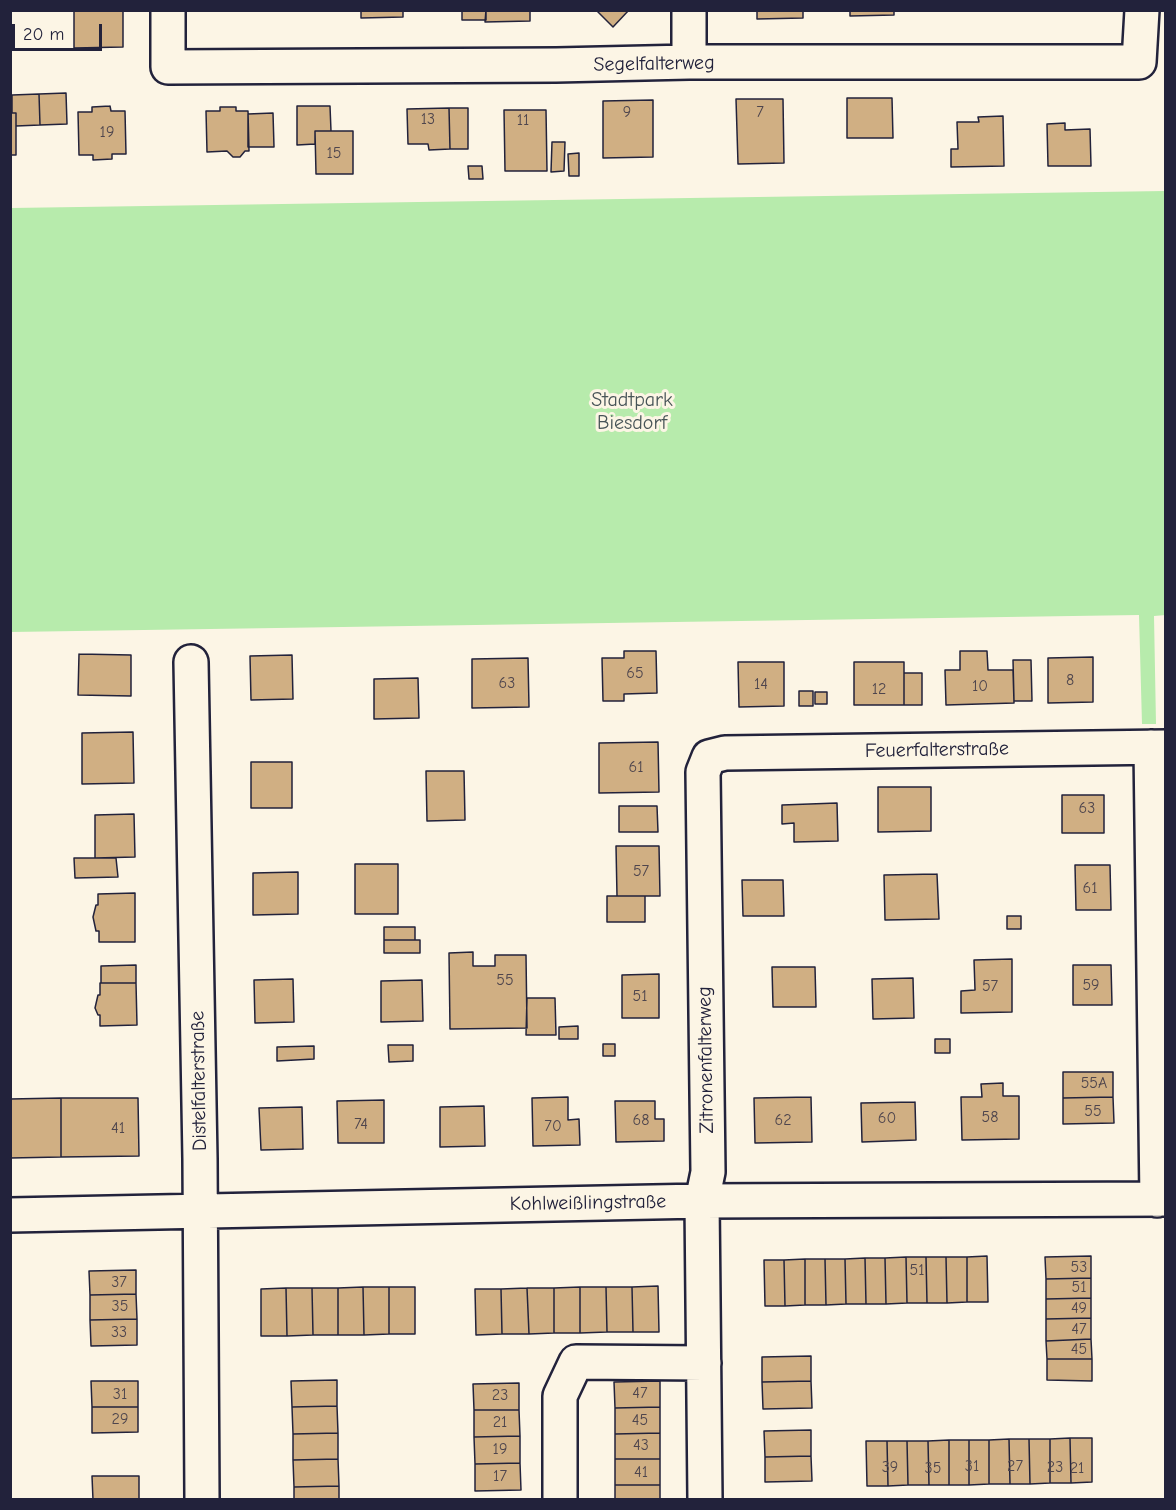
<!DOCTYPE html>
<meta charset="utf-8">
<style>
body{margin:0}
#map{position:relative;width:1176px;height:1510px;overflow:hidden;background:#fcf5e5;font-family:"Comic Neue",sans-serif}
canvas{display:block}
.frame{position:absolute;inset:0;border:12px solid #22223b;pointer-events:none}
.scale{position:absolute;left:12px;top:24px;width:90px;height:27px;box-sizing:border-box;border:3px solid #22223b;border-top:0;padding-left:8px;font-size:18px;line-height:21px;white-space:nowrap;color:#22223b;-webkit-text-stroke:4px #fcf5e5;paint-order:stroke}
</style>
<div id="map">
<canvas width="1176" height="1510"></canvas>
<div class="frame"></div>
<div class="scale">20 m</div>
</div>
<script>
const context = document.querySelector('canvas').getContext('2d');
context.lineJoin = 'round';
function fillPath(path, color) { context.fillStyle = color; context.fill(path, 'evenodd'); }
const poly = rows => new Path2D(rows.map(r => 'M' + r).join(''));
function stroke(path, color, width, dash) { context.strokeStyle = color; context.lineWidth = width; context.lineCap = dash ? 'butt' : 'round'; context.setLineDash(dash || []); context.stroke(path); }
function drawText(font, color, halo, rows, align = 'center') {
  context.font = font + ' "Comic Neue",sans-serif'; context.lineWidth = 6; context.setLineDash([]); context.textBaseline = 'middle'; context.strokeStyle = halo; context.fillStyle = color; for (const [text, x, y, turn = 0] of rows) {
    context.save(); context.translate(x, y); context.rotate((+turn || 0) * Math.PI / 180); context.textAlign = isNaN(turn) ? turn : align; if (halo) context.strokeText(text, 0, 0); context.fillText(text, 0, 0); context.restore();
  }
}
const green = poly([
 [1165,191,1166,615,1154,616,1156,724,1142,724,1139,615,11,632,11,208]
]);
const building = poly([
 [74,10,123,10,123,47,74,48,74,10],
 [361,10,403,10,403,17,361,18,361,10],
 [462,10,486,10,486,20,462,20,462,10],
 [486,10,530,10,530,21,485,22,486,10],
 [596,10,629,10,613,27,596,10],
 [757,10,803,10,803,18,757,19,757,10],
 [850,10,894,10,894,15,850,16,850,10],
 [66,93,67,124,40,125,39,94,66,93],
 [39,94,40,125,16,126,16,113,12,113,12,95,39,94],
 [847,98,892,98,893,138,847,138,847,98],
 [736,99,783,99,784,163,738,164,736,99],
 [653,100,653,157,603,158,603,101,653,100],
 [110,106,111,111,125,111,126,154,112,154,112,159,93,160,93,155,79,155,78,112,92,112,92,107,110,106],
 [297,106,330,106,331,131,315,131,315,144,297,145,297,106],
 [220,107,236,107,236,111,248,111,249,151,245,151,240,157,233,157,227,151,207,152,206,111,220,111,220,107],
 [449,108,450,149,429,150,428,144,408,144,407,109,449,108],
 [449,108,468,108,468,149,450,149,449,108],
 [504,110,546,110,547,171,505,171,504,110],
 [10,113,16,113,16,155,10,155,10,113],
 [273,113,274,147,248,147,248,114,273,113],
 [1003,116,1004,166,951,167,951,149,958,149,957,122,979,122,978,117,1003,116],
 [1065,123,1065,130,1090,129,1091,166,1048,166,1047,124,1065,123],
 [315,131,353,131,353,174,316,174,315,131],
 [552,142,565,142,564,171,551,172,552,142],
 [579,153,579,176,569,176,568,154,579,153],
 [468,166,482,166,483,179,469,179,468,166],
 [624,651,656,651,657,693,624,694,624,701,603,701,602,658,624,658,624,651],
 [960,651,987,651,988,670,1013,670,1014,703,946,705,945,670,960,670,960,651],
 [79,654,131,655,131,696,78,695,79,654],
 [292,655,293,699,251,700,250,656,292,655],
 [1093,657,1093,702,1048,703,1048,658,1093,657],
 [528,658,529,707,472,708,472,659,528,658],
 [1013,660,1031,660,1032,701,1014,701,1013,660],
 [738,662,784,662,784,706,739,707,738,662],
 [854,662,904,662,904,705,854,705,854,662],
 [904,673,922,673,922,705,904,705,904,673],
 [418,678,419,718,374,719,374,679,418,678],
 [799,691,813,691,813,706,799,706,799,691],
 [815,692,827,692,827,704,815,704,815,692],
 [133,732,134,783,82,784,82,733,133,732],
 [658,742,659,792,599,793,599,743,658,742],
 [251,762,292,762,292,808,251,808,251,762],
 [426,771,464,771,465,820,427,821,426,771],
 [878,787,931,787,931,831,878,832,878,787],
 [1062,795,1104,795,1104,833,1062,833,1062,795],
 [837,803,838,841,794,842,794,823,782,824,782,805,837,803],
 [619,806,657,806,658,832,619,832,619,806],
 [134,814,135,857,95,858,95,815,134,814],
 [616,846,659,846,660,896,617,896,616,846],
 [74,858,116,858,118,877,75,878,74,858],
 [355,864,398,864,398,914,355,914,355,864],
 [1075,865,1110,865,1111,910,1076,910,1075,865],
 [298,872,298,914,253,915,253,873,298,872],
 [937,874,939,919,885,920,884,875,937,874],
 [742,880,783,880,784,916,743,916,742,880],
 [135,893,135,942,99,942,99,931,96,931,93,917,96,905,98,905,98,894,135,893],
 [607,896,645,896,645,922,607,922,607,896],
 [1007,916,1021,916,1021,929,1007,929,1007,916],
 [384,927,415,927,415,940,384,940,384,927],
 [384,940,420,940,420,953,384,953,384,940],
 [473,952,473,966,495,966,495,955,526,955,527,1028,450,1029,449,953,473,952],
 [1012,959,1012,1012,961,1013,961,991,975,990,974,960,1012,959],
 [136,965,136,983,101,983,101,966,136,965],
 [1073,965,1111,965,1112,1005,1073,1005,1073,965],
 [772,967,815,967,816,1007,773,1007,772,967],
 [659,974,659,1018,622,1018,622,975,659,974],
 [913,978,914,1018,873,1019,872,979,913,978],
 [293,979,294,1022,255,1023,254,980,293,979],
 [422,980,423,1021,381,1022,381,981,422,980],
 [100,983,136,983,137,1025,100,1026,100,1015,98,1015,95,1008,98,995,100,995,100,983],
 [527,998,555,998,556,1035,526,1035,527,998],
 [578,1026,578,1039,559,1039,559,1027,578,1026],
 [935,1039,950,1039,950,1053,935,1053,935,1039],
 [603,1044,615,1044,615,1056,603,1056,603,1044],
 [388,1045,413,1045,413,1061,389,1062,388,1045],
 [314,1046,314,1059,277,1061,277,1047,314,1046],
 [1063,1072,1113,1072,1113,1097,1063,1098,1063,1072],
 [1003,1083,1003,1096,1019,1096,1019,1139,962,1140,961,1097,982,1097,981,1084,1003,1083],
 [568,1097,568,1120,579,1119,580,1145,533,1146,532,1098,568,1097],
 [811,1097,812,1142,755,1143,754,1098,811,1097],
 [1113,1097,1114,1123,1063,1124,1063,1098,1113,1097],
 [61,1098,138,1098,139,1156,61,1157,61,1098],
 [61,1098,61,1157,10,1158,10,1099,61,1098],
 [384,1100,384,1143,338,1143,337,1101,384,1100],
 [615,1101,655,1101,655,1119,664,1119,664,1141,616,1142,615,1101],
 [915,1102,916,1140,862,1142,861,1103,915,1102],
 [484,1106,485,1146,440,1147,440,1107,484,1106],
 [302,1107,303,1149,261,1150,259,1108,302,1107],
 [987,1256,988,1302,967,1302,967,1257,987,1256],
 [1091,1256,1091,1278,1046,1279,1045,1257,1091,1256],
 [906,1257,926,1257,927,1303,907,1303,906,1257],
 [906,1257,907,1303,886,1304,885,1258,906,1257],
 [926,1257,946,1257,947,1303,927,1303,926,1257],
 [946,1257,967,1257,967,1302,947,1303,946,1257],
 [865,1258,885,1258,886,1304,866,1304,865,1258],
 [865,1258,866,1304,846,1304,845,1259,865,1258],
 [805,1259,805,1305,785,1306,784,1260,805,1259],
 [805,1259,825,1259,826,1305,805,1305,805,1259],
 [825,1259,845,1259,846,1304,826,1305,825,1259],
 [764,1260,784,1260,785,1306,765,1306,764,1260],
 [136,1270,136,1294,90,1295,89,1271,136,1270],
 [1091,1278,1091,1298,1046,1299,1046,1279,1091,1278],
 [658,1286,659,1332,633,1332,632,1287,658,1286],
 [363,1287,389,1287,389,1334,364,1335,363,1287],
 [363,1287,364,1335,338,1335,338,1288,363,1287],
 [389,1287,415,1287,415,1334,389,1334,389,1287],
 [580,1287,606,1287,607,1332,580,1333,580,1287],
 [580,1287,580,1333,554,1333,554,1288,580,1287],
 [606,1287,632,1287,633,1332,607,1332,606,1287],
 [286,1288,287,1336,261,1336,261,1289,286,1288],
 [286,1288,312,1288,313,1335,287,1336,286,1288],
 [312,1288,338,1288,338,1335,313,1335,312,1288],
 [527,1288,554,1288,554,1333,529,1334,527,1288],
 [527,1288,529,1334,502,1334,501,1289,527,1288],
 [475,1289,501,1289,502,1334,476,1335,475,1289],
 [136,1294,137,1319,90,1320,90,1295,136,1294],
 [1091,1298,1091,1318,1046,1319,1046,1299,1091,1298],
 [1091,1318,1091,1339,1046,1341,1046,1319,1091,1318],
 [137,1319,137,1345,91,1346,90,1320,137,1319],
 [1091,1339,1092,1359,1047,1359,1046,1341,1091,1339],
 [811,1356,811,1381,762,1382,762,1357,811,1356],
 [1047,1359,1092,1359,1092,1381,1047,1380,1047,1359],
 [337,1380,337,1406,292,1407,291,1381,337,1380],
 [91,1381,138,1381,138,1407,92,1407,91,1381],
 [660,1381,660,1407,615,1408,614,1382,660,1381],
 [811,1381,812,1408,763,1409,762,1382,811,1381],
 [519,1383,519,1410,474,1410,473,1384,519,1383],
 [337,1406,338,1433,293,1434,292,1407,337,1406],
 [92,1407,138,1407,138,1432,92,1433,92,1407],
 [660,1407,660,1433,615,1434,615,1408,660,1407],
 [474,1410,519,1410,520,1436,474,1437,474,1410],
 [811,1430,811,1456,765,1457,764,1431,811,1430],
 [338,1433,338,1459,293,1460,293,1434,338,1433],
 [660,1433,660,1459,615,1459,615,1434,660,1433],
 [520,1436,520,1463,475,1464,474,1437,520,1436],
 [1070,1438,1092,1438,1092,1482,1071,1483,1070,1438],
 [1070,1438,1071,1483,1050,1483,1050,1439,1070,1438],
 [1009,1439,1029,1439,1030,1484,1010,1484,1009,1439],
 [1009,1439,1010,1484,989,1484,989,1440,1009,1439],
 [1029,1439,1050,1439,1050,1483,1030,1484,1029,1439],
 [949,1440,969,1440,969,1485,949,1485,949,1440],
 [949,1440,949,1485,929,1485,928,1441,949,1440],
 [969,1440,989,1440,989,1484,969,1485,969,1440],
 [866,1441,887,1441,888,1486,867,1486,866,1441],
 [887,1441,907,1441,908,1485,888,1486,887,1441],
 [907,1441,928,1441,929,1485,908,1485,907,1441],
 [811,1456,812,1481,765,1482,765,1457,811,1456],
 [338,1459,339,1486,294,1487,293,1460,338,1459],
 [615,1459,660,1459,660,1485,615,1485,615,1459],
 [520,1463,521,1490,475,1491,475,1464,520,1463],
 [92,1476,139,1476,139,1500,93,1500,92,1476],
 [615,1485,660,1485,660,1500,615,1500,615,1485],
 [339,1486,339,1500,294,1500,294,1487,339,1486]
]);
const minor = poly([
 [168,10,168,67,556,65,689,62,1139,62,1142,10],
 [689,10,689,62],
 [191,662,200,1159,202,1500],
 [1151,747,1157,1200],
 [10,1215,702,1201,1166,1199],
 [560,1500,560,1396,576,1362,704,1363],
 [705,1500,702,1201,708,1172,703,772,709,757,725,753,1166,747]
]);
const numberNames = [
 ["9",627,112],
 ["7",760,112],
 ["13",428,119],
 ["11",523,120],
 ["19",107,132],
 ["15",334,153],
 ["65",635,673],
 ["8",1070,680],
 ["63",507,683],
 ["14",761,684],
 ["10",980,686],
 ["12",879,689],
 ["61",636,767],
 ["63",1087,808],
 ["57",641,871],
 ["61",1090,888],
 ["55",505,980],
 ["59",1091,985],
 ["57",990,986],
 ["51",640,996],
 ["55A",1094,1083],
 ["55",1093,1111],
 ["58",990,1117],
 ["60",887,1118],
 ["68",641,1120],
 ["62",783,1120],
 ["74",361,1124],
 ["70",553,1126],
 ["41",118,1128],
 ["53",1079,1267],
 ["51",917,1270],
 ["37",119,1282],
 ["51",1079,1287],
 ["35",120,1306],
 ["49",1079,1308],
 ["47",1079,1329],
 ["33",119,1332],
 ["45",1079,1349],
 ["47",640,1393],
 ["31",120,1394],
 ["23",500,1395],
 ["29",120,1419],
 ["45",640,1420],
 ["21",500,1422],
 ["43",641,1445],
 ["19",500,1449],
 ["31",972,1466],
 ["27",1015,1466],
 ["39",890,1467],
 ["23",1055,1467],
 ["35",933,1468],
 ["21",1077,1468],
 ["41",641,1472],
 ["17",500,1476]
];
const streetNames = [
 ["Segelfalterweg",654,64,-1],
 ["Feuerfalterstraße",937,750,-1],
 ["Zitronenfalterweg",706,1060,-91],
 ["Distelfalterstraße",199,1081,-91],
 ["Kohlweißlingstraße",588,1203,-1]
];
const parkNames = [
 ["Stadtpark",632,400],
 ["Biesdorf",632,423]
];
fillPath(green, '#b7ebac');
fillPath(building, '#d0af83');
stroke(building, '#22223b', 1.5);
stroke(minor, '#22223b', 38);
stroke(minor, '#fcf5e5', 33);
drawText('16px', '#4e454d', null, numberNames);
drawText('20px', '#22223b', '#fcf5e5', streetNames);
drawText('20px', '#475457', '#fcf5e5', parkNames);
</script>
